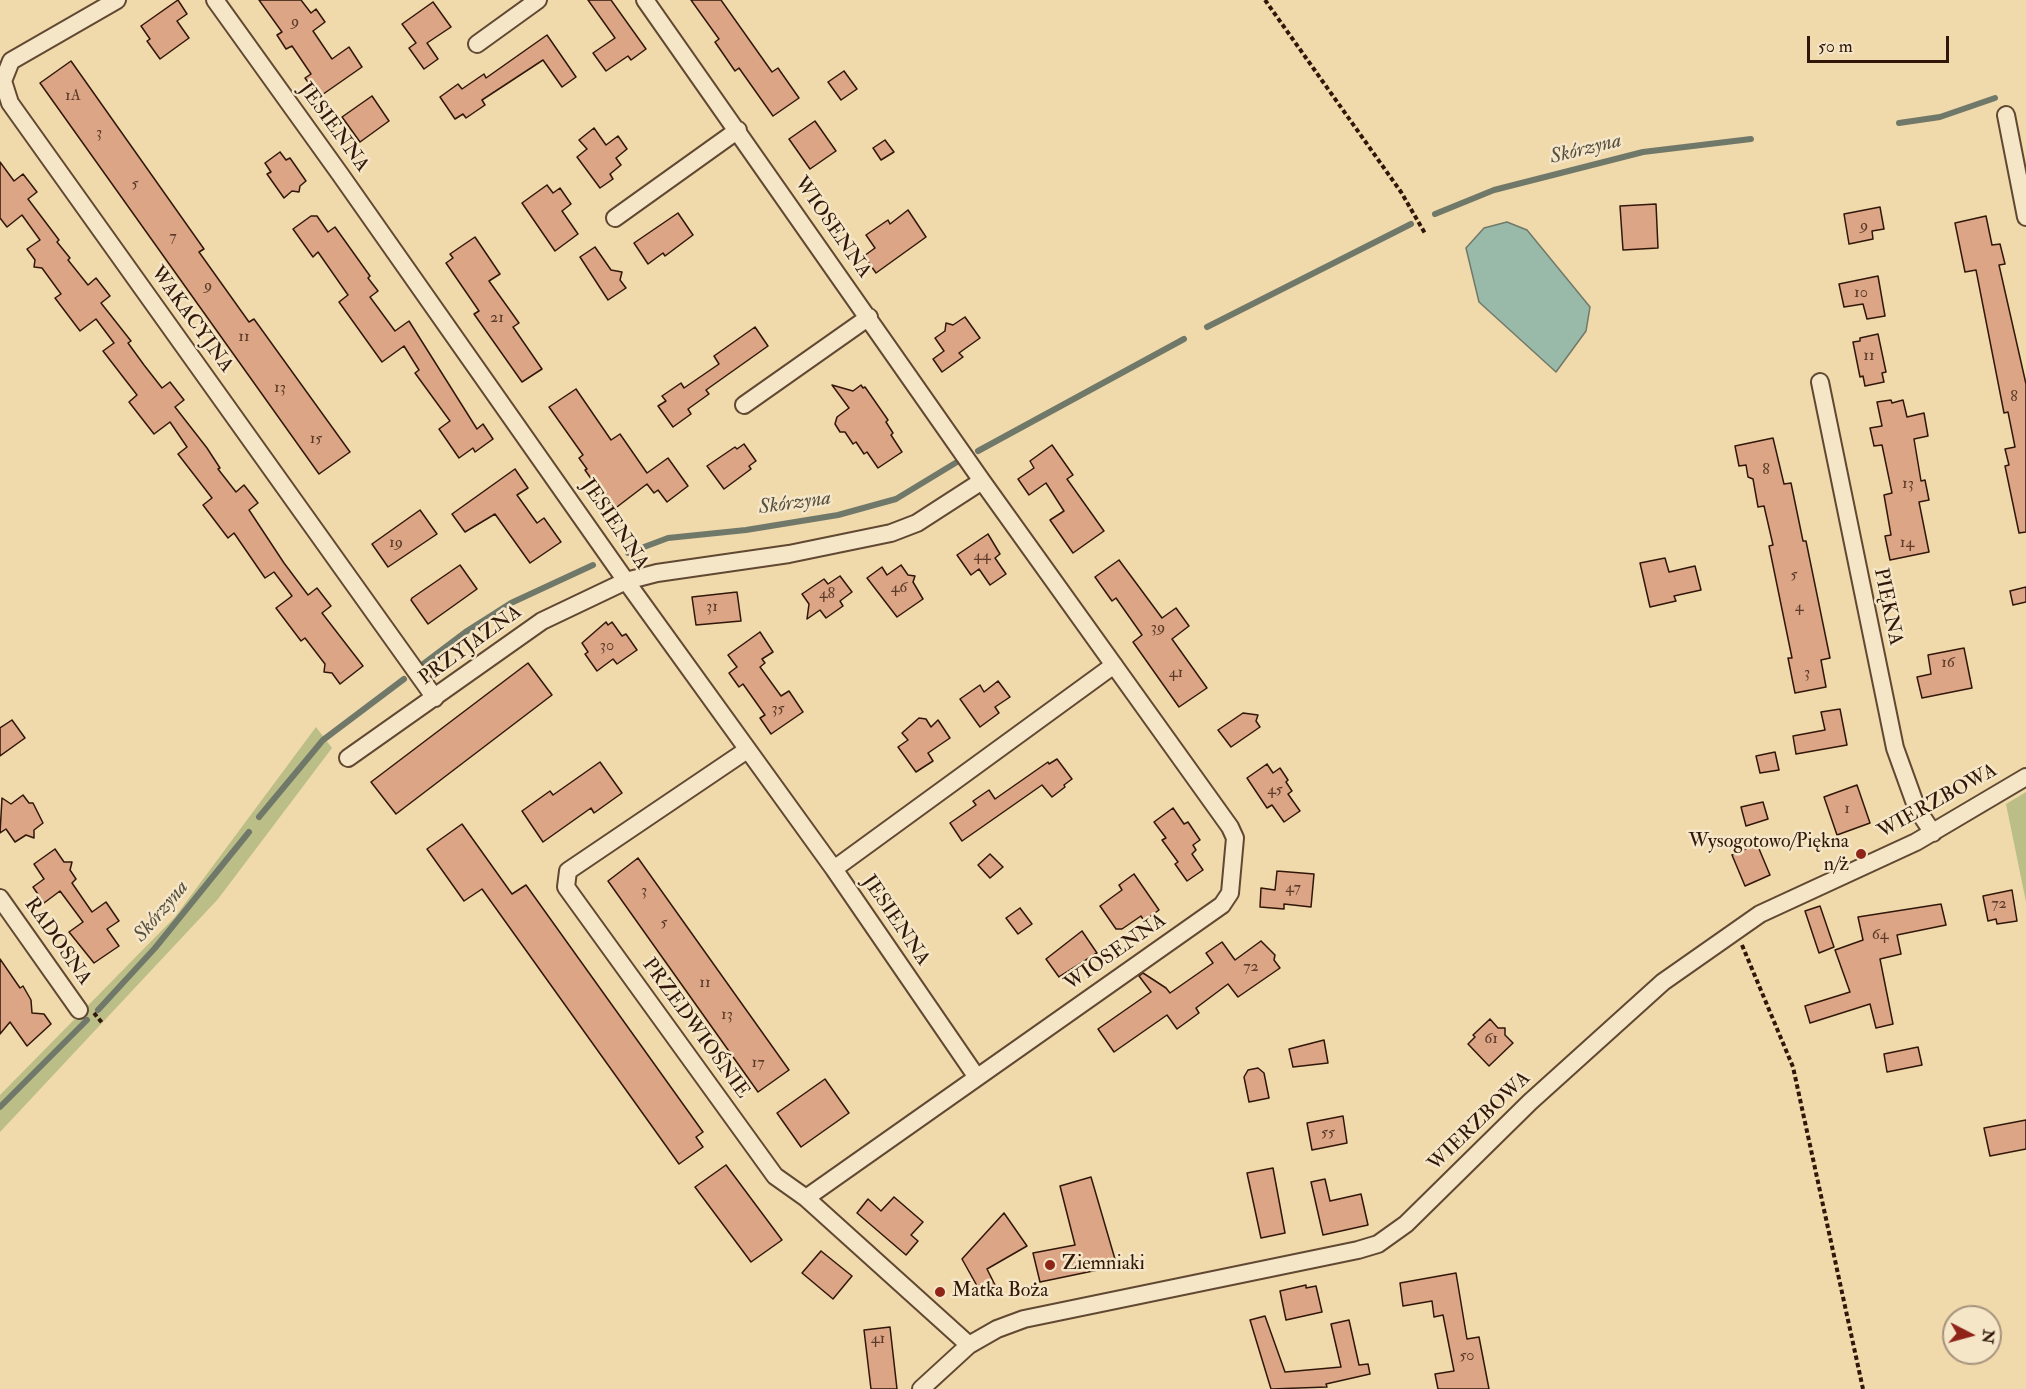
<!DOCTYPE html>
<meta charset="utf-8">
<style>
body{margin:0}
#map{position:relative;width:2026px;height:1389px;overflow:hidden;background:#f0d9ab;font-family:"IM FELL Double Pica",serif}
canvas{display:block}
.north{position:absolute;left:1942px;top:1305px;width:60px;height:60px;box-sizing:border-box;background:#f5e6c8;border:2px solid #a7937c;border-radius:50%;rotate:96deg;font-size:16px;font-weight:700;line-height:24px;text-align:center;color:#311709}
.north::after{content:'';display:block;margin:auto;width:21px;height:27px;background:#8f2418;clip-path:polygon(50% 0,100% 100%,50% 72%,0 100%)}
.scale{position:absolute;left:1807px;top:36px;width:142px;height:27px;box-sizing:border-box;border:3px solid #311709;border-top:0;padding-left:8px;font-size:18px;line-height:21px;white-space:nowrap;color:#311709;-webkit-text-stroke:4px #f5e6c8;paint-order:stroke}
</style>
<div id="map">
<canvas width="2026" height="1389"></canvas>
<div class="north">N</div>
<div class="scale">50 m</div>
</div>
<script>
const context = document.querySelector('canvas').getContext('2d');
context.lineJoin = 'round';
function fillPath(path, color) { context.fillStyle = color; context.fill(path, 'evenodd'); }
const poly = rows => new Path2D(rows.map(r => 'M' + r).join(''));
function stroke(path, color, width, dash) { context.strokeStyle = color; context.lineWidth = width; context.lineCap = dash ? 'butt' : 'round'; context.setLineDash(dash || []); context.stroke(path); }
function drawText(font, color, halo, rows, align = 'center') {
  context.font = font + ' "IM FELL Double Pica",serif'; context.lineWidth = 5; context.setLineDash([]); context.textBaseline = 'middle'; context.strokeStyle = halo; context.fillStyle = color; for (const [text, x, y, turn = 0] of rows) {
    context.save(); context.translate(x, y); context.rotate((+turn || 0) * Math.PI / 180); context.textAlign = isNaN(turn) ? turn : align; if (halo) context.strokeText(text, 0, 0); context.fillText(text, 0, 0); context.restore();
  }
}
const green = poly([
 [316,727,332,748,218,899,0,1132,0,1095,175,917],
 [2026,792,2026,902,2006,804]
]);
const water = poly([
 [1507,222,1527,230,1590,307,1586,331,1556,372,1479,302,1466,248,1484,228,1507,222]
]);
const stream = poly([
 [1899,123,1940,117,1995,98],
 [1435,214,1494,190,1643,152,1751,139],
 [1207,327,1411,224],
 [978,451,1184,339],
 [628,553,668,538,746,530,838,515,896,499,957,462],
 [422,665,467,631,511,603,593,565],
 [259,817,323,740,404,679],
 [98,1010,155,948,249,832],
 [0,1107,87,1020]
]);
const building = poly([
 [178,0,187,14,177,21,189,38,160,59,147,41,150,39,141,26,178,0],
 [259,0,301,0,311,13,316,9,325,22,313,31,332,59,349,47,362,67,319,97,305,78,311,74,292,46,286,49,277,35,282,32,259,0],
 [588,0,611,0,646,49,631,60,628,56,606,71,593,53,615,38,588,0],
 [691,0,721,0,772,72,778,68,799,98,773,116,739,68,735,71,715,42,719,39,691,0],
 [433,2,451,27,427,43,438,59,424,69,409,48,416,43,402,24,433,2],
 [547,35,576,77,562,87,543,60,482,100,485,105,466,118,463,114,455,119,440,97,458,84,462,89,484,74,486,78,547,35],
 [71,61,204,249,199,252,249,322,254,319,350,452,319,474,40,83,71,61],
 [844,71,857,89,841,100,828,82,844,71],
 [372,96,389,121,360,142,342,117,372,96],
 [815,121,836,151,810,169,789,139,815,121],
 [594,128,606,145,618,136,627,149,616,158,621,165,610,174,613,179,600,188,577,157,587,149,579,140,594,128],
 [885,140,894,152,881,160,873,148,885,140],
 [280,152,286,160,290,158,306,181,300,186,299,192,292,191,284,198,267,174,271,172,265,163,280,152],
 [0,162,14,181,23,174,37,192,28,199,59,240,57,242,70,258,68,260,88,285,96,278,110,296,101,303,131,341,128,343,144,365,162,388,170,382,184,400,175,407,207,448,220,468,218,469,236,492,244,485,258,503,249,510,284,563,308,595,317,588,331,606,322,613,363,666,340,684,332,673,324,672,325,664,305,638,301,641,276,608,292,596,274,572,265,578,234,533,228,538,203,505,212,498,178,454,187,447,170,422,154,434,129,402,137,395,103,351,114,343,96,319,80,331,55,298,61,294,42,268,34,267,35,260,27,249,40,240,22,215,7,227,0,218,0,162],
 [547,185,553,193,560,188,571,204,562,211,578,234,555,251,522,203,547,185],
 [1656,204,1658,248,1623,250,1620,206,1656,204],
 [1880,207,1884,229,1872,231,1873,239,1849,244,1844,214,1880,207],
 [908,210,926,237,876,273,864,256,875,248,866,235,888,220,890,224,908,210],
 [678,213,693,235,665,256,663,253,648,264,634,243,678,213],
 [311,216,317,216,328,232,335,227,370,276,368,278,378,291,370,297,395,331,409,321,477,429,483,424,493,439,475,452,473,448,459,458,439,429,450,421,415,373,419,370,404,346,382,362,339,302,348,295,318,252,313,257,293,229,311,216],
 [1986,216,1992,245,2000,244,2005,264,1999,265,2026,384,2026,532,2019,533,2005,466,2009,465,2005,449,2015,447,2008,412,2004,413,1976,270,1965,272,1955,223,1986,216],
 [475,237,500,274,489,281,519,323,513,327,542,369,522,382,474,314,479,311,446,263,453,258,450,254,475,237],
 [595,247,611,270,622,272,620,280,626,288,608,300,580,257,595,247],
 [1878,276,1885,316,1867,319,1863,304,1844,307,1839,284,1878,276],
 [965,317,980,338,959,353,963,357,942,372,933,359,944,351,935,338,945,331,946,323,953,325,965,317],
 [755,327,768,346,706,390,709,394,688,409,691,414,673,427,658,406,666,401,662,396,681,383,684,388,719,364,714,356,755,327],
 [1878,334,1886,372,1882,373,1884,382,1865,386,1863,376,1860,377,1853,342,1860,341,1860,338,1878,334],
 [832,385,853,391,861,385,863,388,865,387,888,420,886,422,893,433,891,435,902,452,878,468,867,452,864,454,856,442,853,444,845,432,840,432,835,424,837,417,849,408,832,385],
 [576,389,611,440,620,434,647,473,668,458,688,486,667,502,658,490,654,493,647,484,613,510,585,470,587,469,579,458,583,455,549,407,576,389],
 [1891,400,1892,403,1903,400,1907,417,1924,413,1928,436,1914,439,1921,481,1925,480,1929,500,1919,502,1929,552,1890,560,1885,536,1891,535,1884,495,1892,493,1882,445,1874,446,1870,428,1882,426,1877,402,1891,400],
 [1773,438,1784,484,1791,483,1803,541,1806,541,1830,658,1821,660,1826,687,1795,693,1788,658,1792,658,1769,546,1773,545,1764,506,1758,507,1753,479,1748,477,1746,465,1739,466,1735,446,1773,438],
 [744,444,756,461,749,466,751,469,724,489,707,466,735,447,737,449,744,444],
 [1052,445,1073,475,1067,479,1104,531,1073,553,1050,520,1064,511,1046,483,1029,495,1018,479,1034,468,1030,461,1052,445],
 [515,469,528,488,517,495,537,523,544,518,561,542,530,563,495,514,465,532,452,514,515,469],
 [420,510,437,534,388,567,372,544,420,510],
 [988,534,1000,554,995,558,1006,574,990,585,979,569,971,575,957,555,988,534],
 [1665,558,1669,572,1695,566,1701,590,1674,596,1676,601,1650,607,1640,563,1665,558],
 [1119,560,1162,618,1176,608,1189,626,1172,639,1207,688,1179,707,1133,642,1142,635,1116,598,1112,601,1095,577,1119,560],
 [460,565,477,589,428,624,411,600,412,598,460,565],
 [901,565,908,575,915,576,913,582,923,599,897,617,867,578,882,567,887,575,901,565],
 [840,576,852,592,840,601,843,606,826,618,820,610,807,619,809,604,802,594,824,579,828,584,840,576],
 [2026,587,2026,602,2013,605,2010,591,2026,587],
 [737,592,741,621,696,625,692,597,737,592],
 [606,622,608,625,612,622,622,636,626,634,637,650,617,664,613,659,597,671,585,654,588,652,582,643,606,622],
 [760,632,773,652,762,659,765,663,760,667,781,696,789,691,803,712,771,734,760,718,765,715,743,684,739,687,729,673,737,667,728,655,760,632],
 [1964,648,1972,688,1922,698,1917,677,1931,674,1928,655,1964,648],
 [528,663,552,695,396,814,371,782,528,663],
 [998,681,1010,697,995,707,999,713,980,727,960,699,980,685,984,692,998,681],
 [1840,709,1847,745,1796,754,1793,736,1825,730,1821,712,1840,709],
 [1243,713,1258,715,1256,721,1260,727,1231,747,1218,730,1243,713],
 [919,718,926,719,931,727,938,720,950,738,928,753,933,761,916,772,898,747,908,740,902,733,919,718],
 [12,720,25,738,0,756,0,728,12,720],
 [1775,752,1779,770,1760,773,1756,756,1775,752],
 [1057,759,1072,779,1064,785,1065,787,1052,797,1042,785,962,841,950,823,976,805,973,801,989,790,995,799,1048,762,1049,764,1057,759],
 [600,762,622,793,594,813,591,808,543,842,522,811,550,791,553,795,600,762],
 [1267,764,1273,773,1280,768,1288,780,1286,782,1292,791,1288,794,1300,811,1284,822,1272,805,1267,808,1247,778,1267,764],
 [1857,785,1870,823,1837,835,1824,797,1857,785],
 [23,795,29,803,33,803,43,823,34,830,34,838,26,835,15,842,6,829,0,833,2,798,11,804,23,795],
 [1763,802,1768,819,1746,826,1741,807,1763,802],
 [1173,808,1184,824,1188,822,1200,840,1193,845,1196,850,1192,854,1203,870,1187,881,1175,864,1178,862,1162,840,1166,838,1154,822,1173,808],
 [462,824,512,894,526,885,703,1132,696,1137,703,1147,679,1164,482,889,464,901,427,849,462,824],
 [1757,844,1770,875,1745,886,1732,855,1757,844],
 [55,849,64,862,72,862,70,870,76,879,72,883,92,912,106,902,119,921,107,929,119,946,94,963,69,932,83,922,60,891,44,903,33,887,44,879,34,864,55,849],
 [990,854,1003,867,990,878,978,865,990,854],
 [638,858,789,1070,758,1092,608,881,638,858],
 [1277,871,1314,874,1311,907,1284,904,1284,909,1260,907,1261,888,1275,890,1277,871],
 [1134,874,1159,910,1144,921,1141,916,1122,929,1116,929,1100,906,1122,890,1119,885,1134,874],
 [2012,890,2017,921,1997,924,1996,919,1988,921,1983,896,2012,890],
 [1941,904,1946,925,1897,935,1901,954,1880,959,1893,1024,1876,1028,1870,1004,1810,1023,1805,1006,1850,992,1835,950,1863,940,1858,917,1941,904],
 [1820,906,1834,947,1819,953,1805,911,1820,906],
 [1020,908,1032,924,1018,934,1006,918,1020,908],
 [1082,931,1097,953,1059,977,1046,959,1082,931],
 [1261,941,1275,955,1274,960,1280,968,1238,997,1228,984,1196,1008,1199,1013,1177,1029,1167,1015,1114,1052,1098,1029,1151,992,1139,976,1143,973,1166,988,1170,993,1213,963,1206,953,1222,942,1235,960,1261,941],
 [0,959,20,988,23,986,31,1000,32,1013,44,1014,51,1024,27,1046,10,1022,0,1034,0,959],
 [1490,1019,1498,1028,1505,1028,1505,1035,1513,1043,1489,1066,1468,1044,1475,1037,1473,1035,1490,1019],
 [1324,1040,1328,1063,1293,1067,1289,1049,1324,1040],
 [1918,1047,1922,1065,1887,1072,1884,1054,1918,1047],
 [1258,1068,1264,1073,1269,1098,1249,1102,1244,1077,1248,1070,1258,1068],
 [825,1079,849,1113,801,1147,777,1113,825,1079],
 [1343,1116,1347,1143,1312,1150,1307,1123,1343,1116],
 [2026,1120,2026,1149,1990,1156,1984,1128,2026,1120],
 [726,1165,782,1240,751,1262,695,1187,726,1165],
 [1273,1168,1285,1233,1261,1238,1247,1173,1273,1168],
 [1091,1177,1117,1266,1040,1282,1033,1253,1075,1245,1060,1186,1091,1177],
 [1325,1179,1330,1201,1361,1194,1368,1225,1323,1235,1311,1182,1325,1179],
 [894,1197,923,1222,911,1235,918,1241,906,1255,857,1213,868,1199,881,1211,894,1197],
 [1004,1213,1027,1246,987,1269,995,1285,981,1293,962,1259,1004,1213],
 [821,1251,852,1276,833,1299,802,1273,821,1251],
 [1456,1273,1467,1339,1479,1337,1489,1389,1438,1389,1435,1374,1454,1371,1443,1315,1434,1317,1432,1301,1403,1306,1400,1283,1456,1273],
 [1306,1285,1306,1288,1316,1286,1322,1312,1286,1320,1280,1291,1306,1285],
 [1265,1316,1285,1372,1341,1367,1331,1324,1349,1320,1359,1365,1368,1364,1370,1374,1326,1384,1327,1387,1271,1389,1250,1320,1265,1316],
 [890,1327,897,1389,871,1389,864,1330,890,1327]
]);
const path = poly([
 [1265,0,1401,192,1426,235],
 [1742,945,1793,1067,1863,1389],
 [94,1013,103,1024]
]);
const minor = poly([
 [117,0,11,61,3,81,10,103,435,698],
 [215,0,340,174,626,581,834,869,976,1076],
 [645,0,982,481,1230,827,1235,838,1230,893,1222,905,806,1198],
 [477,44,538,0],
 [2006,115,2026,217],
 [615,218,738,130],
 [1820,382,1895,748,1917,809,1933,833],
 [744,405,869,317],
 [747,750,568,871,566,887,775,1176,806,1198,969,1345],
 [348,758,542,621,626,581,657,573,789,554,891,533,917,523,982,481],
 [834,869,1114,665],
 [0,898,79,1010],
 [921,1389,969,1345,997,1329,1024,1319,1358,1250,1378,1244,1406,1224,1530,1102,1663,982,1760,914,1916,842,2026,777]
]);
const markers = [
 [1861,854,6,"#8f2418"],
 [1050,1265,6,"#8f2418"],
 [940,1292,6,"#8f2418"]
];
const numberNames = [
 ["9",295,23],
 ["1A",73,97],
 ["3",99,134],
 ["5",135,185],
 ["9",1864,227],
 ["7",173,238],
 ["9",208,287],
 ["10",1861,294],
 ["21",497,319],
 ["11",244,338],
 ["11",1869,357],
 ["13",280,389],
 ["8",2014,398],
 ["15",316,440],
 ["8",1766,471],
 ["13",1908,485],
 ["19",396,544],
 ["14",1907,544],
 ["44",982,557],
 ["5",1794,576],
 ["46",899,589],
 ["48",827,595],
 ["31",712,608],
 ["4",1799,608],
 ["39",1158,629],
 ["30",607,647],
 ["16",1948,664],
 ["41",1176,674],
 ["3",1807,674],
 ["35",778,710],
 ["45",1275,791],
 ["1",1847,810],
 ["47",1293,889],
 ["3",644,892],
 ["72",1999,905],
 ["5",664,924],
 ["64",1880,936],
 ["72",1251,968],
 ["11",705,984],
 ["13",727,1016],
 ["61",1491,1040],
 ["17",758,1064],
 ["55",1328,1134],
 ["41",878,1340],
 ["50",1467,1357]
];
const streetNames = [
 ["JESIENNA",333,128,54],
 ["WIOSENNA",832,228,55],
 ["WAKACYJNA",191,320,54],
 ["JESIENNA",614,525,56],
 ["PIĘKNA",1887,607,78],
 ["PRZYJAZNA",471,646,-36],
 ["WIERZBOWA",1938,802,-29],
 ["JESIENNA",895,921,56],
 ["RADOSNA",57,942,55],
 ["WIOSENNA",1116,953,-35],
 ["PRZEDWIOŚNIE",695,1029,54],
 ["WIERZBOWA",1480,1122,-44]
];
const poiNames = [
 ["Wysogotowo/Piękna",1849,843,"right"],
 ["n/ż",1849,866,"right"],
 ["Ziemniaki",1062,1265],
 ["Matka Boża",952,1292]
];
const waterNames = [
 ["Skórzyna",1586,150,-14],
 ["Skórzyna",795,504,-8],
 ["Skórzyna",162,912,-50]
];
fillPath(green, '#bcbe87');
fillPath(water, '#9abaa9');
stroke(water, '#707969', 1.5);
stroke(stream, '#707969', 6);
fillPath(building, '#dba586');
stroke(building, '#311709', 1.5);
stroke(minor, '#614832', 20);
stroke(path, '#311709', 4, [4.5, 3]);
stroke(minor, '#f5e6c8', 16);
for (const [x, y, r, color] of markers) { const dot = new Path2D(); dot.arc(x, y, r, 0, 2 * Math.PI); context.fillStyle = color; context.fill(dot); stroke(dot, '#f5e6c8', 2); }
drawText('16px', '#5c3a28', null, numberNames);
drawText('20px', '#311709', '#f5e6c8', streetNames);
drawText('20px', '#311709', '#f5e6c8', poiNames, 'left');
drawText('italic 21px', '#565041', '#f5e6c8', waterNames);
</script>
